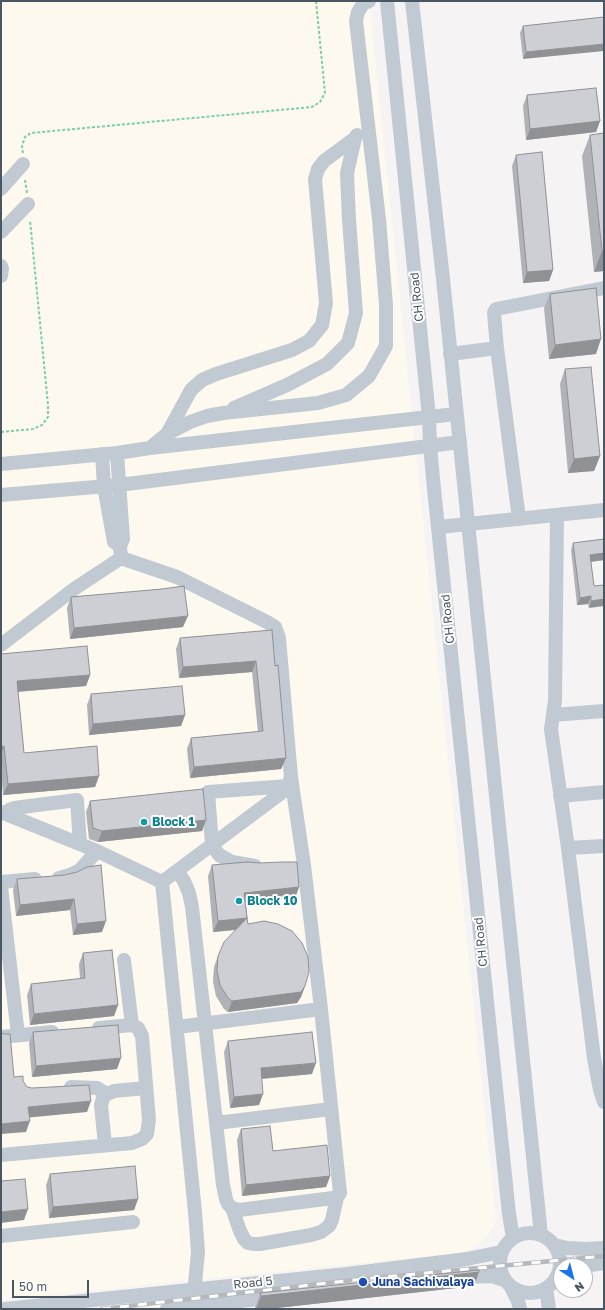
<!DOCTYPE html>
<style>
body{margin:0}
#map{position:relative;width:605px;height:1310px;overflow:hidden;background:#f5f3f3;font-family:"Golos Text",sans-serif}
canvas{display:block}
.frame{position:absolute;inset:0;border:2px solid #4a5661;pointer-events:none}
.north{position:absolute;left:553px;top:1258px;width:40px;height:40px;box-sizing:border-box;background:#fff;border:1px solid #b7bbc0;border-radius:50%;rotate:144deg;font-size:11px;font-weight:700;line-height:16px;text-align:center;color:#4a5661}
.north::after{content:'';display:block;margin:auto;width:14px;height:18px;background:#1a73e8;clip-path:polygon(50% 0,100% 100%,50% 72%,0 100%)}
.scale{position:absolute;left:12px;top:1280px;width:77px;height:18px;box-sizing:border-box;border:2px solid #4a5661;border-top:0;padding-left:5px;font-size:12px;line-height:14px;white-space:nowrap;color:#4a5661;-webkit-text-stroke:3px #fff;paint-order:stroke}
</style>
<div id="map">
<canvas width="605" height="1310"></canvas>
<div class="frame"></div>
<div class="north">N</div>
<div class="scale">50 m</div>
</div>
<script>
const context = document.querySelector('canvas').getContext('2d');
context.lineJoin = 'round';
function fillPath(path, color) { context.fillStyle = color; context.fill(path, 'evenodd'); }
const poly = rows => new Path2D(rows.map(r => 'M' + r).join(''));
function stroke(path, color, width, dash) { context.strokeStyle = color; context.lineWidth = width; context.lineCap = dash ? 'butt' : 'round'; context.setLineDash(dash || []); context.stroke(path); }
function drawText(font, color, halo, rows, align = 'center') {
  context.font = font + ' "Golos Text",sans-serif'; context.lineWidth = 4; context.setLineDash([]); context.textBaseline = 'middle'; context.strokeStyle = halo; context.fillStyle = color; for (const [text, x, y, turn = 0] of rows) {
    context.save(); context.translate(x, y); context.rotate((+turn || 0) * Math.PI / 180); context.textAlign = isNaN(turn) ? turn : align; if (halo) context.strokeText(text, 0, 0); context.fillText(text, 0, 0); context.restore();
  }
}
const commercial = poly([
 [1,1,369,1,496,1220,490,1232,477,1245,462,1253,1,1300]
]);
const path = poly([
 [23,153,22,146,25,137,31,133,312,107,320,102,325,93,316,1],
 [25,180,27,193],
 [1,432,33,429,42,425,48,417,48,405,30,220]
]);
const minor = poly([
 [387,1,429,417,430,445,433,479,509,1214,513,1238],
 [412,1,443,279,541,1235],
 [1,189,23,164],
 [1,232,28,204],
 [1,266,2,269,1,276],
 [497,348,519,519],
 [450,354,497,348,494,313,496,309,604,288],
 [234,408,287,385,327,364,348,343,356,313,349,220,347,173,355,138,357,135],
 [167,434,191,390,202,380,216,374,292,350,309,341,322,325,326,303,315,179,318,169,324,161,355,138],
 [150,448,167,434,190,422,207,416,223,413,318,403,346,395,369,376,386,346,386,305,379,219,356,21,358,12,363,4,369,1],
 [117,453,123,539,120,546,121,558,177,577,267,622,275,627,279,638,291,777,288,786,280,794,162,882,195,1212,198,1252,195,1284,196,1306],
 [102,454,104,486,114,542,120,546],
 [1,464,117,453,150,448,456,414],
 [1,495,119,485,460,442],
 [557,515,555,701,551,729,568,848,594,1058,600,1090,604,1102],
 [439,527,604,510],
 [1,645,74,589,121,558],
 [553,715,604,711],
 [560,796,604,792],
 [1,812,97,851,162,882],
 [5,814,9,810,14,808,77,800,80,844],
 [568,848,604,846],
 [255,866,232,862,219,855,212,845,208,792,288,786],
 [177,871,184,881,189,893,192,907,223,1185,226,1199,228,1204,232,1208,239,1210,333,1198,337,1197,340,1193,321,1009,304,865,291,777],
 [59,878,70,875,80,870,97,851],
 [1,882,35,879],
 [1,887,18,1035],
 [124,960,132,1025],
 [177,1027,321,1009],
 [1,1037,52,1032],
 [71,1087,97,1088,107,1094],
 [216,1123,331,1109],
 [105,1145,101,1105,103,1098,107,1094,114,1091,146,1088],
 [1,1155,132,1143,142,1139,147,1134,149,1120,142,1036,138,1028,132,1025,99,1028],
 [232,1208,240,1231,244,1239,248,1243,253,1244,260,1244,311,1235,321,1232,329,1226,332,1220,337,1197],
 '500 1263a30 30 0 1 1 60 0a30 30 0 1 1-60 0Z',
 [1,1236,133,1222],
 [555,1245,567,1248,586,1249,604,1248],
 [584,1266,604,1263],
 [459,1277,492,1276,504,1280],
 [511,1287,518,1301,520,1309],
 [546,1288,549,1309],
 [5,1309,347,1274,467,1259,501,1252],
 [167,1309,277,1297]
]);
const rail = poly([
 [102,1309,363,1279,604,1256]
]);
const wall = poly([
 [604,17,523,59,520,33,523,26],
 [527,95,600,121,596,132,526,140,523,106],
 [590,135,604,271,594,272,582,156],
 [516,155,553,270,549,281,523,283,512,166],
 [550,294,596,354,549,359,544,308],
 [565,369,600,456,594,471,568,473,560,384],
 [604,539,604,564,604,560,591,562,594,586,604,585,589,608,588,604,577,605,571,550,573,543],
 [71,597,183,627,70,639,67,608],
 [180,638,275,666,286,758,281,769,190,778,187,749,191,738,258,732,252,672,179,678,176,649],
 [1,654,90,675,86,686,18,692,24,753,99,776,95,787,3,795,1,766],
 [91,694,185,715,181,726,89,735,87,705],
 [90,801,206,820,202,831,98,842,89,839,86,812],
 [212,865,299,887,295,898,246,903,248,924,305,986,301,997,297,1003,228,1012,224,1009,216,996,213,982,214,967,218,956,236,930,213,932,208,876],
 [65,875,102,932,73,935,70,910,16,916,13,890,17,879],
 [83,953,118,1005,114,1016,30,1025,27,995,31,984,80,979,79,964],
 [33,1032,117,1069,32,1077,29,1043],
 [228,1041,312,1074,262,1079,259,1105,230,1108,224,1052],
 [241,1129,273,1151,330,1176,326,1187,242,1196,237,1140],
 [50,1174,138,1199,134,1210,49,1218,46,1185],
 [474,1286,268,1309,255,1309,255,1308,260,1293]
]);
const shadedWall = poly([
 [604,44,604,51,523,59,526,52],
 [600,121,596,132,526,140,530,129],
 [602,251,604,251,604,271,594,272],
 [553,270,549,281,523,283,527,272],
 [601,339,596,354,549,359,555,345],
 [600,456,594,471,568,473,574,459],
 [604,553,604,560,588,562,590,555],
 [591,596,588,604,577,605,580,598],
 [604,599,604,606,589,608,591,601],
 [188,616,183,627,70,639,74,628],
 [256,661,252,672,179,678,183,667],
 [90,675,86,686,13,692,17,681],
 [185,715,181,726,89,735,93,724],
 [4,746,1,755,1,748,2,747],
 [286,758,281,769,190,778,194,767],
 [99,776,95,787,3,795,8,784],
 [206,820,202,831,98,842,102,831],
 [299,887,295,898,240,904,244,893],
 [74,899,70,910,16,916,20,905],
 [247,918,243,929,213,932,218,921],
 [106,921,102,932,73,935,77,924],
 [305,986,301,997,297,1003,228,1012,232,1001],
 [118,1005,114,1016,30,1025,34,1014],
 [121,1058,117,1069,32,1077,36,1066],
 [316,1063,312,1074,257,1079,261,1068],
 [263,1094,259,1105,230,1108,234,1097],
 [91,1101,87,1112,24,1118,28,1107],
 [30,1121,26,1132,1,1134,1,1124],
 [330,1176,326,1187,242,1196,246,1185],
 [138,1199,134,1210,49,1218,53,1207],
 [28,1209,24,1220,1,1223,1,1212],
 [479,1272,474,1286,268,1309,256,1309,261,1296]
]);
const building = poly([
 [604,17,604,44,526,52,523,26,604,17],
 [596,88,600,121,530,129,527,95,596,88],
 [604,133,604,251,602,251,590,135,604,133],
 [542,152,553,270,527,272,516,155,542,152],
 [596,288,601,339,555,345,550,294,596,288],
 [591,367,600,456,574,459,565,369,591,367],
 [604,539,604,553,590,555,594,586,604,585,604,599,591,601,591,596,580,598,573,543,604,539],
 [184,586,188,616,74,628,71,597,162,589,184,586],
 [272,630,275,666,278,665,286,758,194,767,191,738,263,731,256,661,183,667,180,638,272,630],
 [87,646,90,675,17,681,24,753,97,746,99,776,8,784,4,746,2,747,1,740,1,654,87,646],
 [182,686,185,715,93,724,91,694,182,686],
 [203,789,206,820,102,831,93,828,90,801,203,789],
 [247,862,260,863,281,862,297,862,299,887,244,893,247,918,218,921,212,865,247,862],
 [101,865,106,921,77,924,74,899,20,905,17,879,65,875,77,872,87,867,101,865],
 [247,918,248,924,264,921,278,924,292,931,302,943,308,957,309,972,305,986,301,992,232,1001,228,998,220,985,217,971,218,956,224,942,247,918],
 [112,950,118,1005,34,1014,31,984,85,978,83,953,112,950],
 [118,1025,121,1058,36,1066,33,1032,118,1025],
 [312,1032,316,1063,261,1068,263,1094,234,1097,228,1041,312,1032],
 [1,1033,5,1034,10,1034,14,1077,23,1076,23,1081,27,1087,32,1088,89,1085,91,1101,28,1107,30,1121,1,1124,1,1033],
 [270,1126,273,1151,327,1145,330,1176,246,1185,241,1129,270,1126],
 [135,1166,138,1199,53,1207,50,1174,135,1166],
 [25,1179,28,1209,1,1212,1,1181,25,1179],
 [479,1270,479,1272,261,1296,260,1293,479,1270]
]);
const markers = [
 [144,822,4,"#0f9aa8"],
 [239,901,4,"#0f9aa8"],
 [363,1282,5,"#1a4fb4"]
];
const streetNames = [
 ["CH Road",417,297,-96],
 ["CH Road",448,619,-96],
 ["CH Road",481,942,-96],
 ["Road 5",253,1283,-6]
];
const cultureNames = [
 ["Block 1",152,822],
 ["Block 10",247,901]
];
const transitNames = [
 ["Juna Sachivalaya",372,1282]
];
fillPath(commercial, '#fdf9ef');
stroke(path, '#7ad0a6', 2, [3, 2]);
stroke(minor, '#c1cad2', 14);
stroke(rail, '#b5b8bd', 4.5);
stroke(rail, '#fff', 3, [9]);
fillPath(wall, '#b0b2b7');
fillPath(shadedWall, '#909195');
fillPath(building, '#cdcfd5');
stroke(building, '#909195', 1);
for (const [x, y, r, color] of markers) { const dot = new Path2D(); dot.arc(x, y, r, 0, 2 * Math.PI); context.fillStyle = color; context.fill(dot); stroke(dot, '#fff', 1.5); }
drawText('12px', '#4a5661', '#fff', streetNames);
drawText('bold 12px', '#0d838f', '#fff', cultureNames, 'left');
drawText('bold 12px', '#164399', '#fff', transitNames, 'left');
</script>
